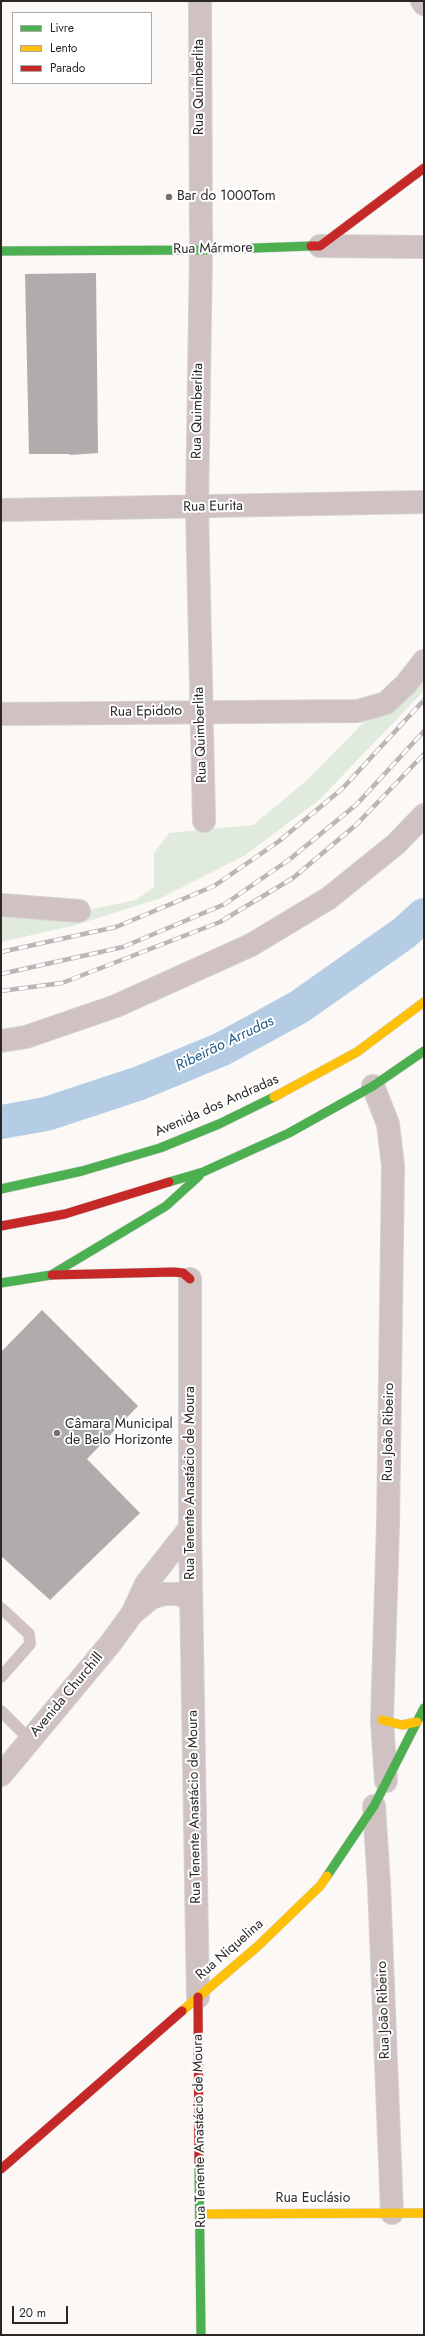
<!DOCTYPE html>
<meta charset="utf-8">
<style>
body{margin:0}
#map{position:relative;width:425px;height:2336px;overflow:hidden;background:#fbf8f6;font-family:Jost,sans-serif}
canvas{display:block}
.frame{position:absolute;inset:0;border:2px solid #2a2827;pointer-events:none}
.legend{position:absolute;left:12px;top:12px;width:140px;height:72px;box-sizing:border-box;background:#fff;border:1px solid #aaa9a9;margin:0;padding:5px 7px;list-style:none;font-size:12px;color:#2a2827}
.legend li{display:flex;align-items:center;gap:8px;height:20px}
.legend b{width:20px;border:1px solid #aaa9a9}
.scale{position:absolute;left:12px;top:2306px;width:56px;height:18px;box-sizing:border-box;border:2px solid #2a2827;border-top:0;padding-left:5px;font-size:12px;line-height:14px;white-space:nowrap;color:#2a2827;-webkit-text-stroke:3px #fff;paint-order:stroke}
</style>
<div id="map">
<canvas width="425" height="2336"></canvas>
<div class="frame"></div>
<ul class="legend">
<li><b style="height:5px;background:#4caf50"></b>Livre</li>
<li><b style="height:5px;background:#ffc107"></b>Lento</li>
<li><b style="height:5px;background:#c62828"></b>Parado</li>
</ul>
<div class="scale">20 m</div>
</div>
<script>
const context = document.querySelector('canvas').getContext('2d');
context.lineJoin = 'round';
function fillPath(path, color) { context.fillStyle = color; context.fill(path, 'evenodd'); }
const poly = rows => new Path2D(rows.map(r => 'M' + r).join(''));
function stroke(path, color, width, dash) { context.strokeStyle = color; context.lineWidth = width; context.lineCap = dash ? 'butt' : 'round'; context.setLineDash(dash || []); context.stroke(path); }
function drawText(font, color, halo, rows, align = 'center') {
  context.font = font + ' Jost,sans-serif'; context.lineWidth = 4; context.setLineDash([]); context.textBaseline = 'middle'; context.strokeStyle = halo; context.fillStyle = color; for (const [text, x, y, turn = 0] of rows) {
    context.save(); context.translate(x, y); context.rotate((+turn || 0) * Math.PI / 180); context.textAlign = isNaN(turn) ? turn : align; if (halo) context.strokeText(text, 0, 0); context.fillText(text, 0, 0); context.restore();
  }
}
const green = poly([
 [424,673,424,691,318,801,244,856,161,898,76,925,1,942,1,915,53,917,136,900,154,887,154,853,169,833,253,825,305,782,363,723,395,705]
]);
const river = poly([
 [1,1122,46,1114,140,1083,222,1049,299,1007,404,933,424,915]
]);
const building = poly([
 [96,273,98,453,70,455,70,454,29,454,25,274],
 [42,1310,138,1406,87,1459,140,1513,50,1600,1,1556,1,1352]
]);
const lane = poly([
 [1,1608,29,1634,30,1644,1,1677],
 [1,1711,30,1740]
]);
const street = poly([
 [200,1,201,250,197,507,204,821],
 [422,1,424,4],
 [320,246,424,247],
 [1,510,424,502],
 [1,714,358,711,386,703,406,684,424,661],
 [1,905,79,911],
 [1,1041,26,1037,116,1006,251,945,329,898,396,844,424,815],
 [373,1086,388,1124,393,1166,388,1525,382,1720,386,1781],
 [190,1279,190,1528,198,1997],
 [133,1613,151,1598,164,1594,178,1594,191,1599],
 [1,1775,110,1644,132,1614,146,1584,190,1528],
 [374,1806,379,1885,392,2213]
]);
const fast = poly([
 [1,251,201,250,311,246],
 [169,1182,203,1172,289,1133,373,1086,424,1051],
 [1,1189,82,1171,160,1148,219,1124,274,1097],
 [1,1283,51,1275,166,1206,199,1176],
 [327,1876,374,1806,424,1708],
 [199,2166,201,2335]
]);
const slow = poly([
 [274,1097,357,1052,424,1002],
 [382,1720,402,1725,417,1722],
 [182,2011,258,1946,320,1886,327,1876],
 [201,2214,424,2213]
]);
const jam = poly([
 [311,246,320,246,424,168],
 [1,1226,65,1214,169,1182],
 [52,1275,174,1272,183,1273,190,1279],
 [198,1997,199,2166],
 [1,2169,182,2011]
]);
const rail = poly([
 [1,952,116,927,214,886,278,842,342,789,424,700],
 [1,974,123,947,225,904,290,859,357,804,424,731],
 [1,991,62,983,220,922,293,878,357,824,424,754]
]);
const markers = [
 [169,197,4,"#73716f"],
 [57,1433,4,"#73716f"]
];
const streetNames = [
 ["Rua Quimberlita",200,87,-90],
 ["Rua Mármore",213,249,-1],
 ["Rua Quimberlita",198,411,-89],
 ["Rua Eurita",213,507,-1],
 ["Rua Epidoto",146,712,-1],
 ["Rua Quimberlita",201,735,-92],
 ["Avenida dos Andradas",217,1106,-24],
 ["Rua João Ribeiro",389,1432,-89],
 ["Rua Tenente Anastácio de Moura",191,1483,-90],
 ["Avenida Churchill",67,1695,-50],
 ["Rua Tenente Anastácio de Moura",195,1807,-91],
 ["Rua Niquelina",230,1950,-41],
 ["Rua João Ribeiro",384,2010,-92],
 ["Rua Tenente Anastácio de Moura",200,2131,-91],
 ["Rua Euclásio",313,2199]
];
const poiNames = [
 ["Bar do 1000Tom",177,197],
 ["Câmara Municipal",65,1425],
 ["de Belo Horizonte",65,1441]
];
const waterNames = [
 ["Ribeirão Arrudas",225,1044,-26]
];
fillPath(green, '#e1ebdd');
stroke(river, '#b4cde4', 34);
fillPath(building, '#afacab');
stroke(lane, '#d5d3d2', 12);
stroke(street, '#d5d3d2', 24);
stroke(fast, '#d5d3d2', 10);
stroke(slow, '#d5d3d2', 10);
stroke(jam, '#d5d3d2', 10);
stroke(lane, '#d0c1c2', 11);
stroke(street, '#d0c1c2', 22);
stroke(fast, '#4caf50', 9);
stroke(slow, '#ffc107', 9);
stroke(jam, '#c62828', 9);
stroke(rail, '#bcb5b5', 4.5);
stroke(rail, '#fff', 3, [9]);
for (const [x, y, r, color] of markers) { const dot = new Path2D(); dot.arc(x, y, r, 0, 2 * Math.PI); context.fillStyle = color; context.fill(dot); stroke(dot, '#fff', 1.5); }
drawText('14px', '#2a2827', '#fff', streetNames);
drawText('14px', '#2a2827', '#fff', poiNames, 'left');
drawText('italic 15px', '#235c89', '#fff', waterNames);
</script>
